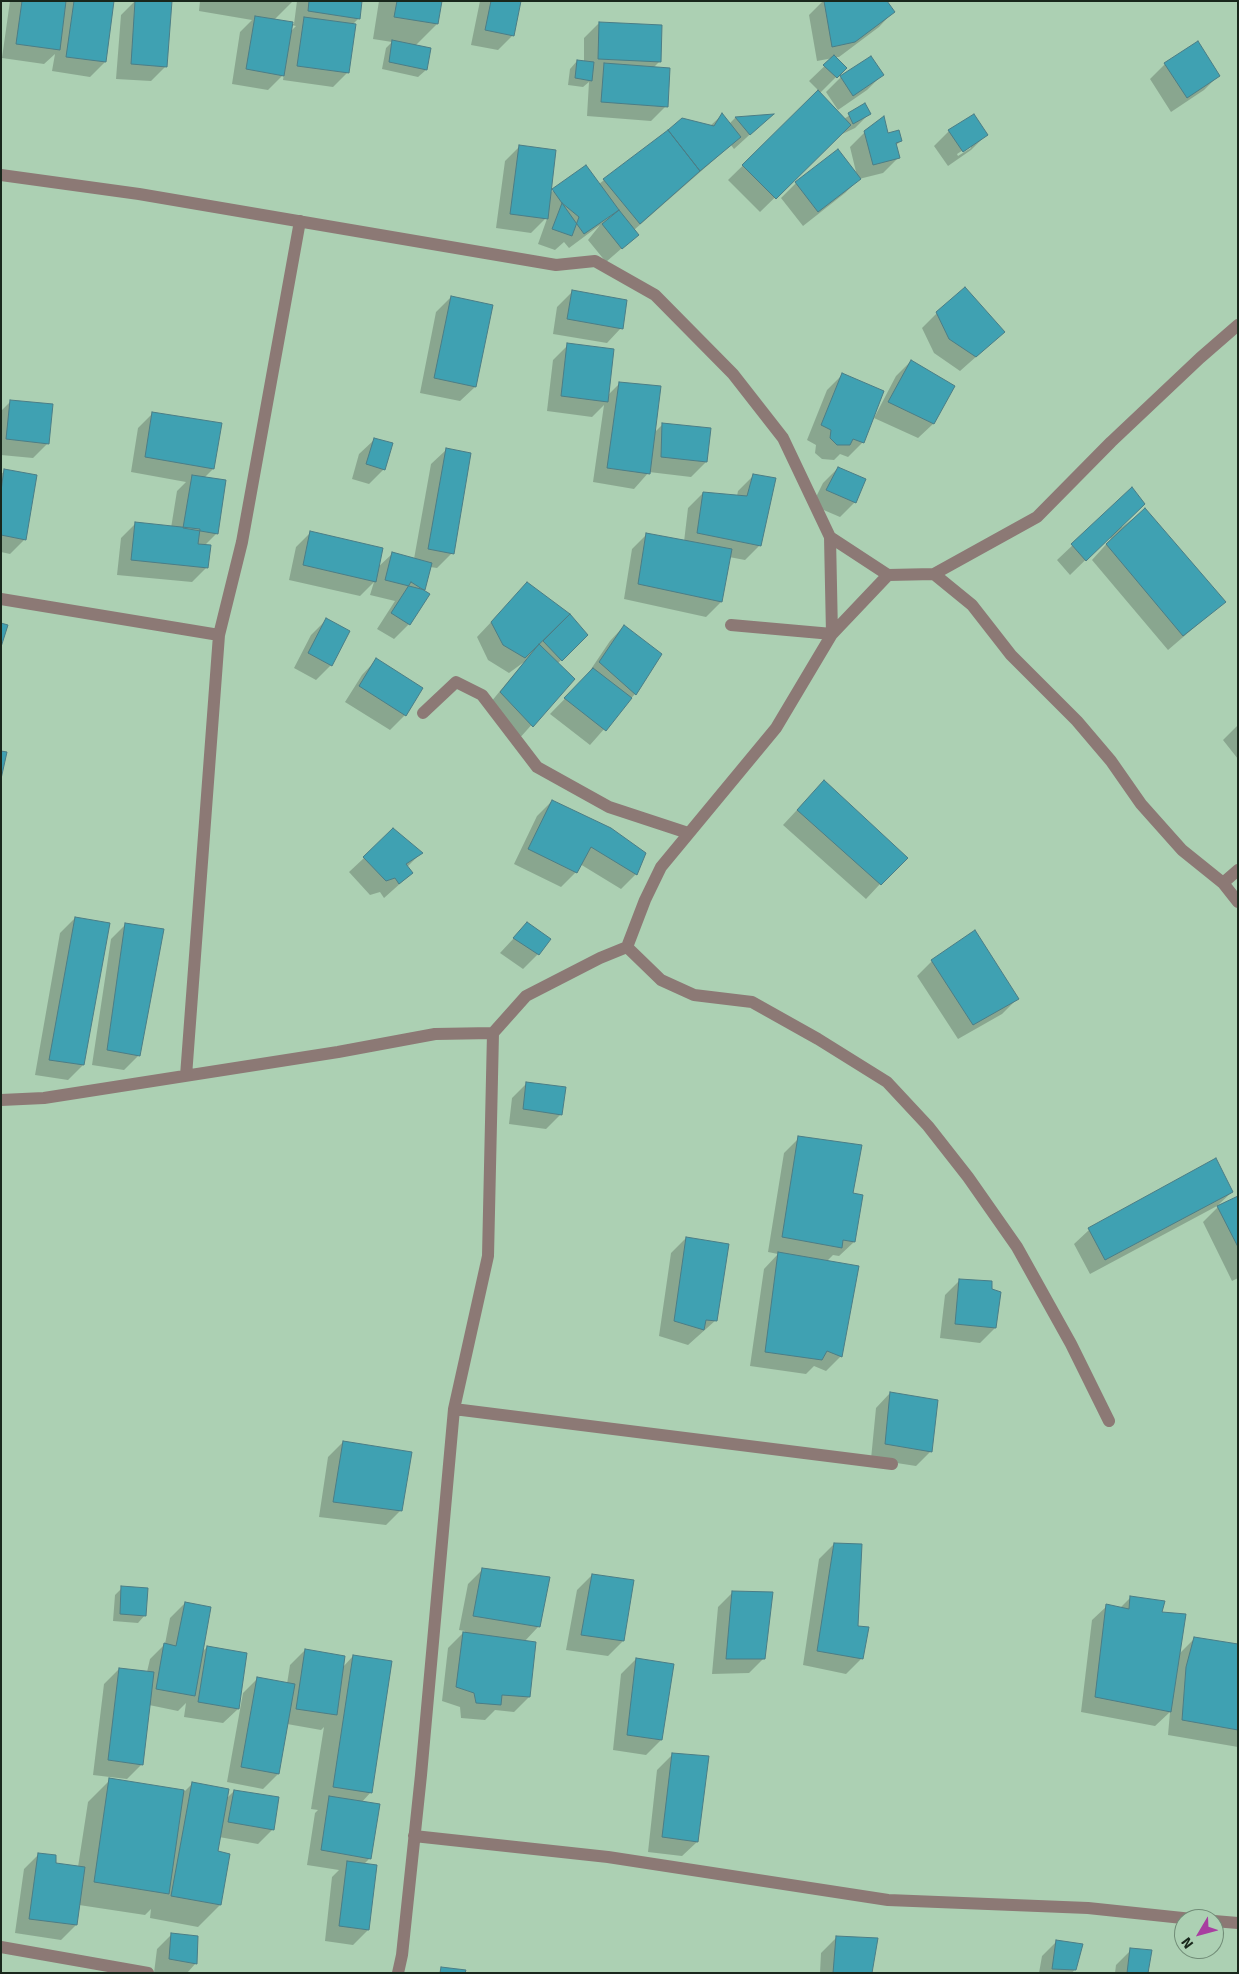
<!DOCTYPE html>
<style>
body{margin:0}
#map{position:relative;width:1239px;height:1974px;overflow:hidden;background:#acd0b3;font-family:Signika,sans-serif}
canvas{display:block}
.frame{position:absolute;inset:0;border:2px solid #19271c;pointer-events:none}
.north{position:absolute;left:1174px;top:1909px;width:50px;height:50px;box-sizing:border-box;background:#acd0b3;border:1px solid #718c77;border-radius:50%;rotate:233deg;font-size:14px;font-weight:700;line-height:20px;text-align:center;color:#19271c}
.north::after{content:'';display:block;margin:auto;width:18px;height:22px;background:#a83ea0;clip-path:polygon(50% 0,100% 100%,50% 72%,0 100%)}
</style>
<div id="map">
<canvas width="1239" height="1974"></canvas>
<div class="frame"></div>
<div class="north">N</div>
</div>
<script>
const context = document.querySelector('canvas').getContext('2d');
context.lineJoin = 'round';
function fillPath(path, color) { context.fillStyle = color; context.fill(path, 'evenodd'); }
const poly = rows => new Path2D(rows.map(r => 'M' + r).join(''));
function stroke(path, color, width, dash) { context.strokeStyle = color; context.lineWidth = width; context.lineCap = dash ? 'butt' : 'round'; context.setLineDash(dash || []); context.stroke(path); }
const shadow = poly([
 [10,1,113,1,105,62,90,77,52,71,55,54,44,64,2,58],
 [135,1,157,1,166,66,151,81,116,79,121,15],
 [200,1,293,1,274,20,294,24,297,1,361,1,359,18,352,25,348,72,333,87,283,80,284,74,268,90,232,84,240,32,252,20,199,11],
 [291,25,296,26,290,32],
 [379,1,441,1,437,24,415,46,430,49,426,70,418,77,382,69,386,48,392,42,373,39],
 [480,1,520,1,513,35,498,50,471,45],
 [823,1,886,1,893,12,879,27,839,57,835,57,845,68,819,94,844,119,865,105,870,113,855,128,838,136,760,212,728,180,819,91,809,81,833,58,817,61,809,15],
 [599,23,660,61,653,68,666,106,651,121,587,116,589,82,583,87,568,85,570,69,577,61,584,62,584,38],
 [870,58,882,75,867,90,838,110,826,92,841,77],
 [1165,64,1219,75,1204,90,1171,112,1150,79],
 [722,115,729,124,735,118,770,116,734,149,731,145,634,230,637,235,606,262,588,240,600,225,569,248,564,242,555,250,538,244,548,216,531,233,496,228,505,161,520,146,550,193,586,167,599,184,682,120,710,126],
 [949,131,986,135,971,150,948,166,934,146],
 [971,145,971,148,958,156,957,154],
 [865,132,887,134,901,141,895,146,898,158,883,173,859,179,845,193,803,226,781,198,796,183,837,150,857,176,850,147],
 [572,292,621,328,607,343,553,334,557,307],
 [451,297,475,387,460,401,420,393,436,312],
 [937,313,1004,332,960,371,934,353,922,328],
 [568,345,608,395,619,384,654,433,662,425,706,462,691,477,649,472,634,489,593,482,604,405,592,417,547,411,553,360],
 [911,361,933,424,918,438,874,418,896,376],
 [842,375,863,442,848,457,840,454,834,460,822,459,815,453,816,445,807,440,827,390],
 [11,401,48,443,33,458,1,455,1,411],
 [153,413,213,469,204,478,217,533,204,546,207,567,192,582,117,575,121,538,136,523,171,528,177,491,186,482,131,472,138,428],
 [374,440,384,469,369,484,352,479,359,454],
 [446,450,452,553,437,568,430,567,423,591,428,594,409,624,394,639,377,629,395,601,370,595,374,582,360,596,289,580,296,547,311,532,377,568,392,554,414,559,431,464],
 [838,468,855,502,840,517,812,505,823,483],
 [5,471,25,539,10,554,1,552,1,474],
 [753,476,760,545,745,560,729,557,721,602,706,617,624,599,632,549,647,534,684,542,688,508,703,493,737,496,738,491],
 [1132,489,1121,526,1122,527,1144,510,1224,602,1168,650,1092,560,1111,539,1109,537,1070,575,1057,560],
 [527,584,569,615,587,635,557,664,573,679,517,741,486,708,524,662,509,673,488,660,477,637],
 [326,620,331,665,316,680,294,668,311,635],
 [624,626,660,654,635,694,590,745,550,714,585,678,610,641],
 [376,660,405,715,390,730,345,702,362,675],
 [1238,725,1238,759,1223,740],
 [809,797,880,884,866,899,783,825],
 [552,801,636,874,621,889,580,864,576,872,561,887,514,864,537,816],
 [421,853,407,867,412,873,384,898,380,892,370,895,349,872,364,858],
 [75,918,83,1065,68,1080,35,1075,60,933],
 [126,924,139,1055,124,1070,92,1065,111,939],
 [527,924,538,954,523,969,500,953],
 [932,961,1017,999,1002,1014,958,1039,917,976],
 [527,1083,561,1114,546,1129,509,1124,512,1098],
 [799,1138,851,1194,854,1242,839,1256,833,1255,826,1262,841,1356,826,1371,814,1366,806,1374,750,1366,764,1269,778,1254,768,1252,784,1153],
 [1232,1192,1217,1206,1090,1274,1074,1244,1089,1230],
 [1238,1198,1238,1278,1232,1281,1203,1222,1218,1207],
 [686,1238,716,1320,688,1345,659,1336,671,1253],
 [960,1280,995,1328,980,1343,940,1338,945,1295],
 [890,1393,931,1451,916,1466,871,1459,876,1408],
 [343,1442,401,1510,386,1525,319,1517,328,1457],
 [834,1544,856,1628,868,1628,861,1659,846,1674,803,1665,819,1559],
 [483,1569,548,1578,538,1627,524,1642,529,1697,514,1712,495,1710,485,1720,461,1718,460,1707,442,1701,448,1648,465,1631,459,1630,468,1584],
 [592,1575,623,1641,608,1656,566,1650,577,1590],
 [122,1588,145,1615,138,1623,113,1621,115,1595],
 [733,1592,764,1658,749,1673,712,1674,718,1607],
 [1131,1597,1179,1654,1194,1639,1238,1669,1238,1747,1168,1735,1170,1712,1155,1726,1081,1712,1092,1620,1107,1606,1120,1608],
 [185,1603,201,1653,207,1647,238,1709,223,1723,184,1717,186,1703,178,1711,149,1705,142,1764,127,1779,93,1775,104,1684,119,1669,147,1672,150,1659,165,1644,170,1618],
 [305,1650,343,1667,353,1656,371,1792,361,1803,370,1858,364,1864,368,1930,353,1945,325,1941,332,1877,339,1870,307,1865,315,1813,318,1810,311,1809,324,1727,321,1730,287,1724,278,1774,263,1789,227,1782,243,1693,258,1678,287,1684,290,1665],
 [636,1659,661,1740,646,1755,613,1750,621,1674],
 [672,1755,697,1842,682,1856,648,1852,657,1770],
 [110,1780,185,1791,193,1783,226,1799,234,1791,273,1829,258,1844,219,1837,216,1852,228,1855,220,1905,198,1927,150,1918,151,1909,145,1915,79,1905,76,1925,61,1940,15,1933,24,1869,39,1854,54,1864,78,1867,88,1802],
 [172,1934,196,1963,187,1973,154,1973,157,1949],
 [836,1938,871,1973,820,1973,821,1953],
 [1057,1941,1075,1969,1072,1973,1039,1973,1042,1956],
 [1131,1950,1146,1973,1115,1973,1116,1965]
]);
const building = poly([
 [22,1,66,1,60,50,16,44,22,1],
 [74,1,114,1,106,62,66,57,74,1],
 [135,1,172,1,167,67,131,64,135,1],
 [309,1,362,1,360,19,308,11,309,1],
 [397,1,442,1,438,24,394,17,397,1],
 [491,1,521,1,514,36,485,30,491,1],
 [824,1,887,1,895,12,855,42,832,47,824,1],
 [255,16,293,22,284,76,246,69,255,16],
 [304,17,356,24,349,73,297,66,304,17],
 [599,22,662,25,661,62,598,59,599,22],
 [392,40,431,48,427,70,389,62,392,40],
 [1198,41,1220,76,1187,98,1164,63,1198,41],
 [834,55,847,68,837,78,823,65,834,55],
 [871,56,884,75,853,96,840,76,871,56],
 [577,60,594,62,592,81,575,78,577,60],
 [604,63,670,68,668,107,601,102,604,63],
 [818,90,851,125,776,199,742,165,818,90],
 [865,103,871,114,853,124,848,113,865,103],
 [722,113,741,137,700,171,668,130,682,118,714,126,722,113],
 [774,114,750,135,735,117,774,114],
 [974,114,988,135,963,152,948,130,974,114],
 [884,116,888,133,899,130,902,141,896,143,900,158,873,165,864,131,884,116],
 [668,130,700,171,640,224,603,179,668,130],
 [519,145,556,150,548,219,510,214,519,145],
 [838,149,861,179,818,212,795,182,838,149],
 [586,165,619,210,584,234,552,189,586,165],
 [562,203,579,217,572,236,552,229,562,203],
 [619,210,639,235,622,249,602,224,619,210],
 [965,287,1005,332,976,357,949,339,936,312,965,287],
 [572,290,627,300,623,329,567,319,572,290],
 [451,296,493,305,476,387,434,378,451,296],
 [567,343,614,349,608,402,561,396,567,343],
 [911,360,955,386,934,424,888,402,911,360],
 [842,373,884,391,864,443,853,439,850,445,837,445,830,438,831,430,821,425,842,373],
 [619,382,661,386,650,474,607,468,619,382],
 [10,400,53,404,49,444,6,439,10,400],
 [152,412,222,423,214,469,145,457,152,412],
 [662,423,711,428,707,462,661,457,662,423],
 [374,438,393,443,385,470,366,464,374,438],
 [446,448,471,453,454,554,428,549,446,448],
 [838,467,866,479,856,503,826,490,838,467],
 [4,469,37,475,26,540,1,535,1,491,4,469],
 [753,474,776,478,761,546,697,533,703,492,747,496,753,474],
 [192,475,226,480,218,534,183,528,192,475],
 [1132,487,1145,504,1086,561,1071,544,1132,487],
 [1145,508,1226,602,1183,636,1106,544,1145,508],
 [135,522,200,529,198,544,211,545,208,568,131,560,135,522],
 [310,531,383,548,376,582,303,565,310,531],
 [646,533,732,549,722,602,638,584,646,533],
 [392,552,432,563,425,590,385,580,392,552],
 [411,582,430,594,410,625,391,613,411,582],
 [527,582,570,614,525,658,503,645,491,622,527,582],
 [570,614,588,635,562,661,543,641,570,614],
 [326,618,350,631,332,666,308,653,326,618],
 [1,623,8,625,1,647,1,623],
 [624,625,662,654,636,695,599,662,624,625],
 [539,644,575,679,533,727,500,692,539,644],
 [376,658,423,688,406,716,359,686,376,658],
 [593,668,632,698,606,731,564,698,593,668],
 [1,751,7,752,1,779,1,751],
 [824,780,908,858,881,885,797,810,824,780],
 [552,800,611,828,646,853,637,875,591,847,577,873,528,849,552,800],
 [393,828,423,853,406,864,413,873,399,884,395,878,386,881,363,857,393,828],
 [75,917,110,923,84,1065,49,1060,75,917],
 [527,922,551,939,539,955,513,938,527,922],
 [125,923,164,929,140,1056,107,1050,125,923],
 [975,930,1019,999,973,1025,931,960,975,930],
 [526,1082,566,1087,562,1115,523,1109,526,1082],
 [798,1136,862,1145,853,1193,863,1195,855,1242,843,1240,842,1248,782,1237,798,1136],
 [1216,1158,1233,1192,1105,1260,1088,1228,1216,1158],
 [1238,1196,1238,1247,1217,1206,1238,1196],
 [686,1237,729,1244,717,1321,706,1320,704,1330,674,1321,686,1237],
 [778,1252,859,1266,842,1357,827,1351,822,1360,765,1352,778,1252],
 [959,1279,992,1281,992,1289,1001,1292,996,1328,955,1324,959,1279],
 [890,1392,938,1400,932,1452,885,1444,890,1392],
 [343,1441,412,1452,402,1511,333,1502,343,1441],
 [834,1543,862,1544,858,1626,869,1627,863,1659,817,1651,834,1543],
 [482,1568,550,1577,540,1627,473,1616,482,1568],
 [592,1574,634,1580,624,1641,581,1635,592,1574],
 [121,1586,148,1588,146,1616,120,1614,121,1586],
 [732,1591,773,1592,765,1659,726,1659,732,1591],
 [1130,1596,1165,1601,1162,1612,1186,1614,1171,1712,1095,1697,1106,1604,1129,1609,1130,1596],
 [185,1602,211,1607,195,1696,156,1689,164,1643,176,1646,185,1602],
 [463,1632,536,1642,530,1697,502,1695,501,1705,476,1703,474,1693,456,1687,463,1632],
 [1194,1637,1238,1644,1238,1730,1182,1720,1186,1667,1194,1637],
 [207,1646,247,1653,239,1709,198,1702,207,1646],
 [305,1649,345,1656,337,1715,296,1709,305,1649],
 [353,1655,392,1661,372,1793,333,1787,353,1655],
 [636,1658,674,1664,662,1740,627,1735,636,1658],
 [119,1668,154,1672,143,1765,108,1760,119,1668],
 [257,1677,295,1684,279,1774,241,1767,257,1677],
 [672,1753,709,1756,698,1842,662,1837,672,1753],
 [109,1778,184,1790,169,1894,94,1882,109,1778],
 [192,1782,229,1789,218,1851,230,1854,221,1905,171,1896,192,1782],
 [234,1790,279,1797,274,1830,228,1822,234,1790],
 [329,1796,380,1804,371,1859,321,1850,329,1796],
 [38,1853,56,1855,56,1863,85,1867,77,1925,29,1919,38,1853],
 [347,1861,377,1865,369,1930,339,1926,347,1861],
 [171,1933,198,1936,197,1964,169,1959,171,1933],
 [836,1936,878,1938,872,1973,833,1973,836,1936],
 [1056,1940,1083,1944,1076,1970,1052,1969,1056,1940],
 [1130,1948,1152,1950,1148,1973,1127,1973,1130,1948],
 [441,1967,466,1970,465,1973,440,1973,441,1967]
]);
const minor = poly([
 [1,175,139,194,556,265,595,261,655,295,733,374,783,438,830,537,832,634,888,575,934,574,1037,517,1111,442,1200,358,1238,325],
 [830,537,888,575],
 [934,574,972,605,1011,655,1077,721,1111,761,1141,804,1182,850,1223,883,1238,902],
 [1,599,219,635],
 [423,713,456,682,482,695,537,767,609,807,688,833],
 [1223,883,1238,870],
 [627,947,661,980,694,995,752,1002,818,1039,887,1082,928,1126,968,1177,1017,1247,1071,1344,1109,1421],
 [186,1076,219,635,242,542,300,221],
 [1,1100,44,1098,338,1052,435,1034,493,1033,526,996,600,958,627,947,645,900,661,867,776,728,832,634,731,625],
 [454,1409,892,1464],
 [414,1836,608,1857,888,1900,1088,1908,1192,1919],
 [1214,1921,1238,1923],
 [1,1947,148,1973],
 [398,1973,402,1955,421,1775,454,1409,488,1256,493,1033]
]);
fillPath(shadow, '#0003');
fillPath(building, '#3fa1b2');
stroke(building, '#4b7d86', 1);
stroke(minor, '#8c7975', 12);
</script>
